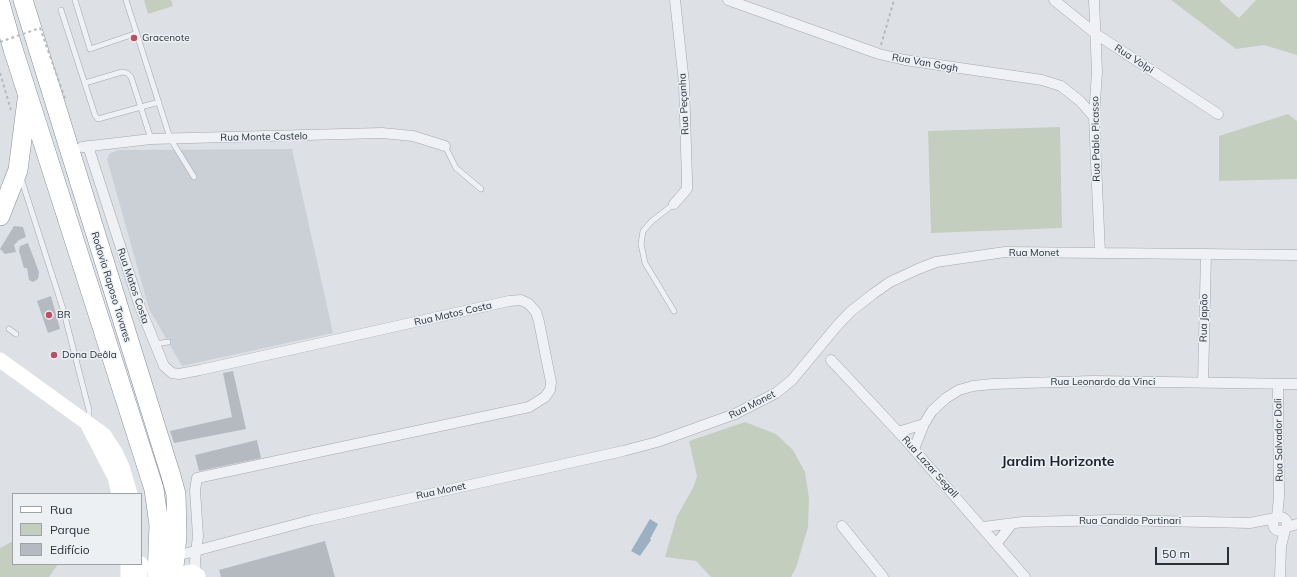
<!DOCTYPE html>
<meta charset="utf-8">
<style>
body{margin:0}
#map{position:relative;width:1297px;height:577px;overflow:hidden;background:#dde1e5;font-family:Mulish,sans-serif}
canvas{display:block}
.legend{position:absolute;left:12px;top:493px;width:130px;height:72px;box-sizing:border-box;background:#ecf0f3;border:1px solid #9ea3a9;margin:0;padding:5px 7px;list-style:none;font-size:12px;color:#28303a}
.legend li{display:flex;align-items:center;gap:8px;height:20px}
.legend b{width:20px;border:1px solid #9ea3a9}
.scale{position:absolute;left:1155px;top:547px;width:74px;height:18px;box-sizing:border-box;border:2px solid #28303a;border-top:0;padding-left:5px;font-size:12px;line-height:14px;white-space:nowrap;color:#28303a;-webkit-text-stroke:3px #ecf0f3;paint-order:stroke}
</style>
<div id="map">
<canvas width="1297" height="577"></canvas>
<ul class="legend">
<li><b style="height:5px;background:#fff"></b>Rua</li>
<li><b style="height:11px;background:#c4cebf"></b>Parque</li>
<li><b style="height:11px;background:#b5bac1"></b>Edifício</li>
</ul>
<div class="scale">50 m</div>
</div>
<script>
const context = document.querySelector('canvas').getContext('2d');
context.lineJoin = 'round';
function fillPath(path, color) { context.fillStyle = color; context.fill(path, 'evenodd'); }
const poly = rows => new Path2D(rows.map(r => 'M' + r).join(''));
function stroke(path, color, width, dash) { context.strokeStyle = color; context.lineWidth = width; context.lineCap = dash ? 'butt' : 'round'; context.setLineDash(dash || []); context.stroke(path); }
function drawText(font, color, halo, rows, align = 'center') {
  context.font = font + ' Mulish,sans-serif'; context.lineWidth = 3; context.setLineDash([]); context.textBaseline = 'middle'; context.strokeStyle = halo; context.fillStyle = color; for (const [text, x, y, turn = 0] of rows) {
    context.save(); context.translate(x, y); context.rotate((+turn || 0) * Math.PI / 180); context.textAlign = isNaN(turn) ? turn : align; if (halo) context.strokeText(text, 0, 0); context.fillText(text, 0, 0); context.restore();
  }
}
const built = poly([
 [292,149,333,333,182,366,149,309,107,159,110,153,119,150]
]);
const green = poly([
 [144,0,171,0,173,6,148,14],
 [1171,0,1219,0,1239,18,1256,0,1297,0,1297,55,1264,45,1236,49],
 [1288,114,1297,121,1297,179,1219,181,1219,136],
 [1060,127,1062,228,931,233,928,131],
 [745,422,776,434,793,450,805,472,809,498,808,527,796,568,791,577,711,577,696,561,665,557,677,516,693,488,697,476,689,441],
 [13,541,13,564,58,564,49,577,0,577,0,548]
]);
const water = poly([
 [650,519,658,524,650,539,651,540,640,556,631,551]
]);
const building = poly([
 [14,226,23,227,26,237,19,240,14,245,16,252,5,254,0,249],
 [28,243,39,272,38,279,33,282,29,280,27,268,24,268,19,251,20,246],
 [51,296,60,329,48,333,37,301],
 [233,371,246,429,174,443,170,431,232,417,223,373],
 [257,440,261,458,199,471,195,455],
 [325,541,335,577,221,577,219,570]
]);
const path = poly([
 [881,45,894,0],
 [0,73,11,110]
]);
const lane = poly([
 [75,0,90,49,137,33],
 [126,0,170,138,194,177],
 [61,10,95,115,98,119,159,102],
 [85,83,122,72,127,73,131,77,151,139],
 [445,146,456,168,481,189],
 [21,178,63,309,89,410,89,422],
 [674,311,645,263,641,244,643,231,652,221,674,204],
 [9,329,16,334],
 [155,344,168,342]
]);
const street = poly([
 [728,0,879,54,905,60,1042,80,1061,86,1080,101,1094,117],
 [1054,0,1096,34,1218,114],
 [1094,0,1097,72,1094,117,1100,253],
 [88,146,140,307,164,366,172,373,179,374,200,370,509,301,521,300,529,304,536,312,539,322,551,382,550,390,545,397,529,407,197,478,195,490,198,536,195,561,196,571,199,577],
 [82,147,151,139,382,133,413,136,445,146],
 [674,204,687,189,687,180,684,83,675,0],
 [831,360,903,437,1025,577],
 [1203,383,1206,254],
 [898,432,924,424],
 [914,449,924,424,932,411,946,398,959,390,973,386,992,384,1093,381,1297,384],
 '1273 524a7 7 0 1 1 14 0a7 7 0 1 1-14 0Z',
 [1277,517,1279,497,1278,384],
 [842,526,883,577],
 [983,527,1023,522,1115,520,1250,523,1275,518],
 [1287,527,1297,524],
 [997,543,1011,525],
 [176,556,312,520,623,451,657,442,735,414,776,393,792,380,836,327,850,312,873,294,890,282,918,269,936,262,1005,252,1297,255],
 [1280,577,1281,546,1285,530]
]);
const secondary = poly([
 [0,360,104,435,115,452,122,467,130,494],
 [89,427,115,477,119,494],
 [128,564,128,577],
 [140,577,141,564],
 [182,577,186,573,192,572,198,576]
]);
const highway = poly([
 [23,0,171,476,176,494,177,536,173,577],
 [0,3,13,49,154,489,159,525,157,577],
 [0,216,18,170,27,100]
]);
const pathBridge = poly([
 [0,42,40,28,66,101]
]);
const markers = [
 [134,38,4,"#bf4e65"],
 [49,315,4,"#bf4e65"],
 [54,355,4,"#bf4e65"]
];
const poiNames = [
 ["Gracenote",142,38],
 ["BR",57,315],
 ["Dona Deôla",62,355]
];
const streetNames = [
 ["Rua Volpi",1134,59,33],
 ["Rua Van Gogh",925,63,10],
 ["Rua Peçanha",684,104,-93],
 ["Rua Monte Castelo",264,137,-1],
 ["Rua Pablo Picasso",1096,139,-91],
 ["Rua Monet",1034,253],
 ["Rua Matos Costa",133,286,71],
 ["Rodovia Raposo Tavares",111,287,73],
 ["Rua Matos Costa",453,314,-13],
 ["Rua Japão",1204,318,-89],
 ["Rua Leonardo da Vinci",1103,382],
 ["Rua Monet",752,405,-27],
 ["Rua Salvador Dali",1279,440,-91],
 ["Rua Lazar Segall",930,467,48],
 ["Rua Monet",441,491,-12],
 ["Rua Candido Portinari",1130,521]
];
const districtNames = [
 ["Jardim Horizonte",1058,462]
];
fillPath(built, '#cbd0d6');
fillPath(green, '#c4cebf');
fillPath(water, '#9bb0c2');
fillPath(building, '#b5bac1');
stroke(lane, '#a3a8ae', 6);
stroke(street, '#a3a8ae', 11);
stroke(highway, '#868f9a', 20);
stroke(path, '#b7bbc0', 2, [3, 3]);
stroke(lane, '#eff1f4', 5);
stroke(street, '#eff1f4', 10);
stroke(secondary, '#fff', 15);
stroke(highway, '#fff', 19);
stroke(pathBridge, '#b7bbc0', 2, [3, 3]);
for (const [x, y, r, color] of markers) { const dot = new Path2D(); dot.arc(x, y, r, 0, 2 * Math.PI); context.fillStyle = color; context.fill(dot); stroke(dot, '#ecf0f3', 1.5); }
drawText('10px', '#28303a', '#ecf0f3', poiNames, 'left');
drawText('10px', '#28303a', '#ecf0f3', streetNames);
drawText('bold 14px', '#1b212b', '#ecf0f3', districtNames);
</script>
